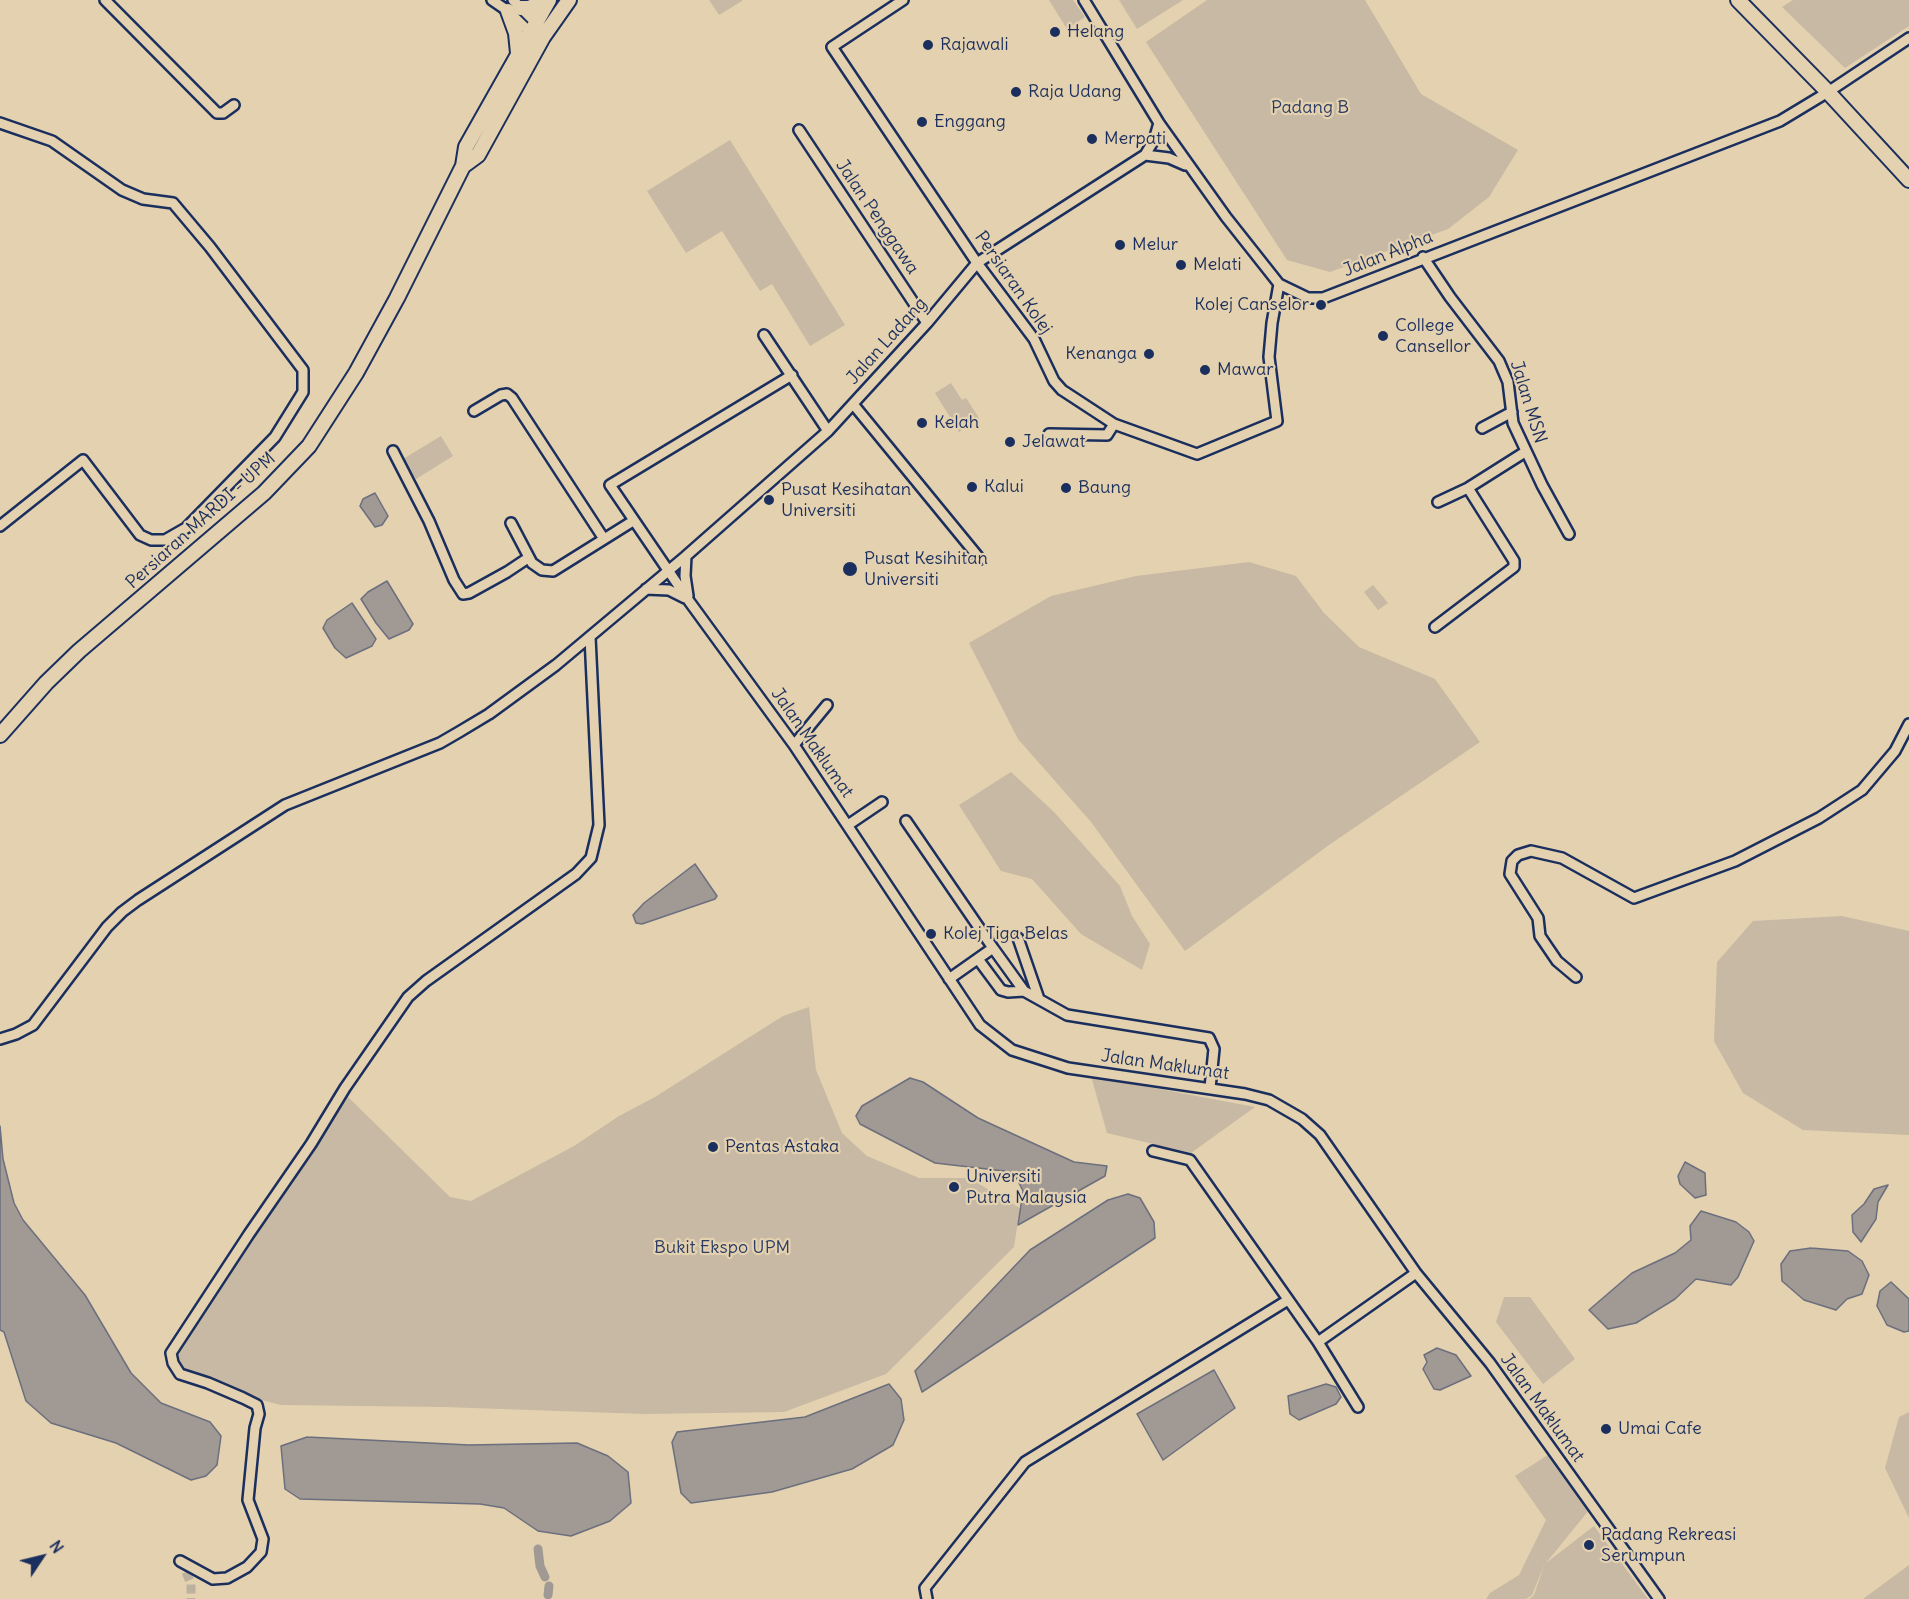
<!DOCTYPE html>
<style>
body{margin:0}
#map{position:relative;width:1909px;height:1599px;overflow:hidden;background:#e4d1af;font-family:Delius,sans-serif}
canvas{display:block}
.north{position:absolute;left:12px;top:1527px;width:60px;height:60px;-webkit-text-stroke:4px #e4d1af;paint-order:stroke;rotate:55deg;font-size:16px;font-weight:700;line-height:24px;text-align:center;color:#1b2f5e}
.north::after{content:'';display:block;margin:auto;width:21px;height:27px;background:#1b2f5e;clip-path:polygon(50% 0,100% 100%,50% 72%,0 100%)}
</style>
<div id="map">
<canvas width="1909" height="1599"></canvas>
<div class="north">N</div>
</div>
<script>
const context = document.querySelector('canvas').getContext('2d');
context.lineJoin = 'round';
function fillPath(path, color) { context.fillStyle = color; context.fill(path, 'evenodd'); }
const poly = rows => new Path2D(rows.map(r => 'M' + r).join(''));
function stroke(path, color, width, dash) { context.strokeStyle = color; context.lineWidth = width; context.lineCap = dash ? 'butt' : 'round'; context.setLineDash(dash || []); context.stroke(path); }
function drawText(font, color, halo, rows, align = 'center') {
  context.font = font + ' Delius,sans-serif'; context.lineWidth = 4.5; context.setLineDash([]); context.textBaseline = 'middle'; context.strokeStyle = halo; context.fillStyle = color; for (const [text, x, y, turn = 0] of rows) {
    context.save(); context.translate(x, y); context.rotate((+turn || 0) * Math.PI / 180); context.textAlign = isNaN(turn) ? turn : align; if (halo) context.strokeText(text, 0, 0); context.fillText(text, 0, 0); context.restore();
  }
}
const green = poly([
 [709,0,742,0,742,1,719,15],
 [1049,0,1073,0,1085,17,1067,29],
 [1119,0,1183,0,1137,29],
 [1207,0,1365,0,1421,94,1518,150,1489,197,1448,229,1330,272,1287,260,1146,42],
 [1793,0,1909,0,1909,26,1845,68,1782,7],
 [730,140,845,325,810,346,772,284,760,291,722,231,686,253,647,191],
 [951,383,962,400,966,398,979,418,959,432,935,393],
 [441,436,453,456,416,479,403,459],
 [1249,562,1296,576,1324,613,1359,647,1435,679,1480,742,1329,845,1185,951,1091,822,1018,739,969,643,1051,596,1136,576],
 [1373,585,1388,603,1378,610,1364,592],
 [1011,772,1054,812,1120,886,1132,916,1150,944,1142,970,1081,934,1032,879,1001,871,959,805],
 [1842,916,1909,931,1909,1135,1803,1130,1743,1093,1714,1041,1717,962,1753,921],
 [809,1007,816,1070,842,1133,867,1156,919,1178,969,1178,1020,1208,1014,1247,886,1374,784,1412,645,1414,444,1407,281,1405,177,1378,166,1356,184,1321,348,1097,450,1197,471,1201,574,1146,619,1116,655,1097,783,1016],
 [1091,1076,1255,1107,1191,1153,1107,1133],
 [1504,1297,1530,1297,1575,1359,1543,1384,1496,1322],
 [1909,1412,1909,1518,1885,1468,1899,1417],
 [1548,1455,1589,1510,1546,1563,1594,1526,1648,1599,1529,1599,1534,1595,1545,1563,1532,1595,1526,1599,1486,1599,1490,1593,1519,1575,1546,1520,1515,1476],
 [1909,1565,1909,1599,1863,1599]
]);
const water = poly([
 [375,493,388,516,382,525,375,527,360,506,363,499,375,493],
 [387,581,413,624,409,630,389,639,376,623,361,599,368,592,387,581],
 [352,603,376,639,372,646,346,658,335,648,323,628,327,620,352,603],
 [695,864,717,896,715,899,642,924,636,923,633,915,644,903,695,864],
 [910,1078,923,1082,978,1118,1074,1162,1107,1166,1105,1176,1018,1225,1023,1191,1017,1179,1004,1171,935,1163,860,1124,856,1116,862,1106,910,1078],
 [0,1126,3,1159,14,1203,23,1220,85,1295,131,1373,161,1403,210,1422,221,1436,217,1465,206,1476,191,1480,116,1443,51,1423,26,1401,4,1332,0,1330,0,1126],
 [1685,1162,1705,1173,1706,1195,1695,1198,1680,1184,1678,1176,1685,1162],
 [1888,1185,1878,1202,1876,1219,1861,1242,1853,1232,1852,1215,1864,1204,1874,1189,1888,1185],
 [1128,1194,1140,1198,1154,1222,1155,1238,922,1392,915,1371,1030,1250,1108,1200,1128,1194],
 [1701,1211,1736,1222,1749,1232,1754,1241,1738,1277,1731,1285,1696,1279,1675,1299,1636,1323,1608,1329,1589,1310,1632,1273,1675,1253,1691,1240,1690,1226,1701,1211],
 [1811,1248,1848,1251,1862,1261,1869,1275,1862,1294,1847,1299,1836,1310,1804,1300,1782,1281,1781,1264,1790,1251,1811,1248],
 [1891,1282,1909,1299,1909,1331,1904,1332,1887,1325,1877,1306,1880,1291,1891,1282],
 [1437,1348,1456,1355,1471,1376,1440,1390,1434,1389,1423,1369,1427,1362,1424,1355,1437,1348],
 [1214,1370,1235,1408,1163,1460,1137,1414,1214,1370],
 [889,1384,901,1399,904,1420,893,1445,852,1469,772,1492,691,1503,681,1493,672,1442,677,1432,805,1417,889,1384],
 [1326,1384,1336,1387,1341,1397,1336,1404,1299,1420,1290,1414,1288,1396,1326,1384],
 [307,1437,469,1445,577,1443,608,1456,628,1472,631,1503,610,1521,571,1536,538,1531,504,1508,480,1504,300,1499,285,1489,281,1446,307,1437]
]);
const canal = poly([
 [538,1549,540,1566,545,1577],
 [548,1595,549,1586]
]);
const streetTunnel = poly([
 [186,1572,191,1584,191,1599]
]);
const street = poly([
 [105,0,217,113,223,113,234,105],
 [492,0,508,11,534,36],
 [513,0,539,26],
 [903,0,832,47,977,263,1034,339,1054,381,1062,390,1114,424,1197,454,1277,421,1269,357,1272,323,1279,284],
 [1084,0,1159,123,1226,217,1279,284,1308,298,1323,298,1780,121,1828,92,1909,38],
 [0,123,52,141,122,190,143,199,173,203,210,247,303,370,303,392,275,437,186,528,165,540,151,540,140,535,83,460,0,526],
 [799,130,927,323],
 [1145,155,1169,158,1185,165],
 [1423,257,1450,297,1499,361,1508,382,1513,423,1542,485,1569,534],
 [764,335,828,431],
 [792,375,610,485,689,601,794,745,980,1025,1012,1050,1068,1068,1245,1094,1269,1100,1302,1119,1320,1135,1416,1273,1490,1363,1659,1599],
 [853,404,980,559],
 [474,411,501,395,507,394,512,398,604,539],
 [1482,428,1512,412],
 [1049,434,1107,435,1114,424],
 [393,451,429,521,454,580,463,594,469,593,507,572,528,558],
 [1438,502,1468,488,1525,452],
 [511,523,532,563,542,570,553,571,633,521],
 [686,556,685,576,688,596],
 [646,589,669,590,685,598],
 [1435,627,1514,567,1514,561,1468,488],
 [794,745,827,705],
 [906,821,993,948],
 [848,825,882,802],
 [1018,938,1039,999],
 [978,959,1001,990,1008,992,1024,991],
 [1576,977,1557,961,1540,936,1538,918,1510,874,1512,861,1518,855,1531,851,1562,858,1634,898,1735,861,1819,818,1862,790,1895,751,1909,724],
 [949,979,993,948,1024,991,1067,1015,1209,1038,1214,1049,1210,1088],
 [0,1039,16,1034,33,1025,107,927,122,912,138,900,285,805,440,743,459,732,489,714,556,665,686,556,828,431,927,323,977,263,1145,155,1154,140,1159,123],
 [1153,1151,1190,1160,1318,1342,1358,1407],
 [1318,1342,1416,1273],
 [180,1561,213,1579,227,1578,247,1567,261,1552,263,1539,248,1500,255,1428,259,1414,257,1405,243,1398,208,1383,180,1374,173,1363,171,1353,249,1234,311,1144,345,1088,408,997,426,981,576,874,591,858,599,825,590,637],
 [927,1599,925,1588,1025,1462,1288,1300]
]);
const secondary = poly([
 [1738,0,1828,92,1909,180],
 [520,8,529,8,547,0],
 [508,11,516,33,518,53],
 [463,166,478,155,543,37,569,0],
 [0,735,46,683,79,651,264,493,309,446,356,373,397,298,463,166,466,147,549,0]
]);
const markers = [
 [1055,32,6,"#1b2f5e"],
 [928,45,6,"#1b2f5e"],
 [1016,92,6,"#1b2f5e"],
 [922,122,6,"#1b2f5e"],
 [1092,139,6,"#1b2f5e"],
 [1120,245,6,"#1b2f5e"],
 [1181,265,6,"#1b2f5e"],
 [1321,305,6,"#1b2f5e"],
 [1383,336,6,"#1b2f5e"],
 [1149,354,6,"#1b2f5e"],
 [1205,370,6,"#1b2f5e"],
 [922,423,6,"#1b2f5e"],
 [1010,442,6,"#1b2f5e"],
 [972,487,6,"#1b2f5e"],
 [1066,488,6,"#1b2f5e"],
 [769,500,6,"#1b2f5e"],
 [850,569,8,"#1b2f5e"],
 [931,934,6,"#1b2f5e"],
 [713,1147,6,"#1b2f5e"],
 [954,1187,6,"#1b2f5e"],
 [1606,1429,6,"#1b2f5e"],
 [1589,1545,6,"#1b2f5e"]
];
const poiNames = [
 ["Helang",1067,32],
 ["Rajawali",940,45],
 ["Raja Udang",1028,92],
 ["Enggang",934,122],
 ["Merpati",1104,139],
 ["Melur",1132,245],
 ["Melati",1193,265],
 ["Kolej Canselor",1309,305,"right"],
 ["College",1395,326],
 ["Cansellor",1395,347],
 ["Kenanga",1137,354,"right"],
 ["Mawar",1217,370],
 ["Kelah",934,423],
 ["Jelawat",1022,442],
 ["Kalui",984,487],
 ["Baung",1078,488],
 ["Pusat Kesihatan",781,490],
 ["Universiti",781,511],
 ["Pusat Kesihitan",864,559],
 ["Universiti",864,580],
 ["Kolej Tiga Belas",943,934],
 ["Pentas Astaka",725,1147],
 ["Universiti",966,1177],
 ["Putra Malaysia",966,1198],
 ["Umai Cafe",1618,1429],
 ["Padang Rekreasi",1601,1535],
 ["Serumpun",1601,1556]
];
const parkNames = [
 ["Padang B",1310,108],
 ["Bukit Ekspo UPM",722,1248]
];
const streetNames = [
 ["Jalan Penggawa",877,217,56],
 ["Jalan Alpha",1388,254,-22],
 ["Persiaran Kolej",1013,283,55],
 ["Jalan Ladang",887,341,-48],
 ["Jalan MSN",1528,402,73],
 ["Persiaran MARDI - UPM",201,521,-42],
 ["Jalan Maklumat",812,743,55],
 ["Jalan Maklumat",1165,1065,8],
 ["Jalan Maklumat",1542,1408,54]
];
fillPath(green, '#c7b9a3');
fillPath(water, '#a09994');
stroke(water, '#6b6f7e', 1.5);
stroke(canal, '#a09994', 9);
stroke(streetTunnel, '#bcb19f', 9, [9, 4.5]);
stroke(street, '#1b2f5e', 14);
stroke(secondary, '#1b2f5e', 18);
stroke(street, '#e4d1af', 9);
stroke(secondary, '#e4d1af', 14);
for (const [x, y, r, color] of markers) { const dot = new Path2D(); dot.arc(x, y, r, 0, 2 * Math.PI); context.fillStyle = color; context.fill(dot); stroke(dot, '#e4d1af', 2); }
drawText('18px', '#1b2f5e', '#e4d1af', poiNames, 'left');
drawText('18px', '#2c3d65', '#e4d1af', parkNames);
drawText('18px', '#1b2f5e', '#e4d1af', streetNames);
</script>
